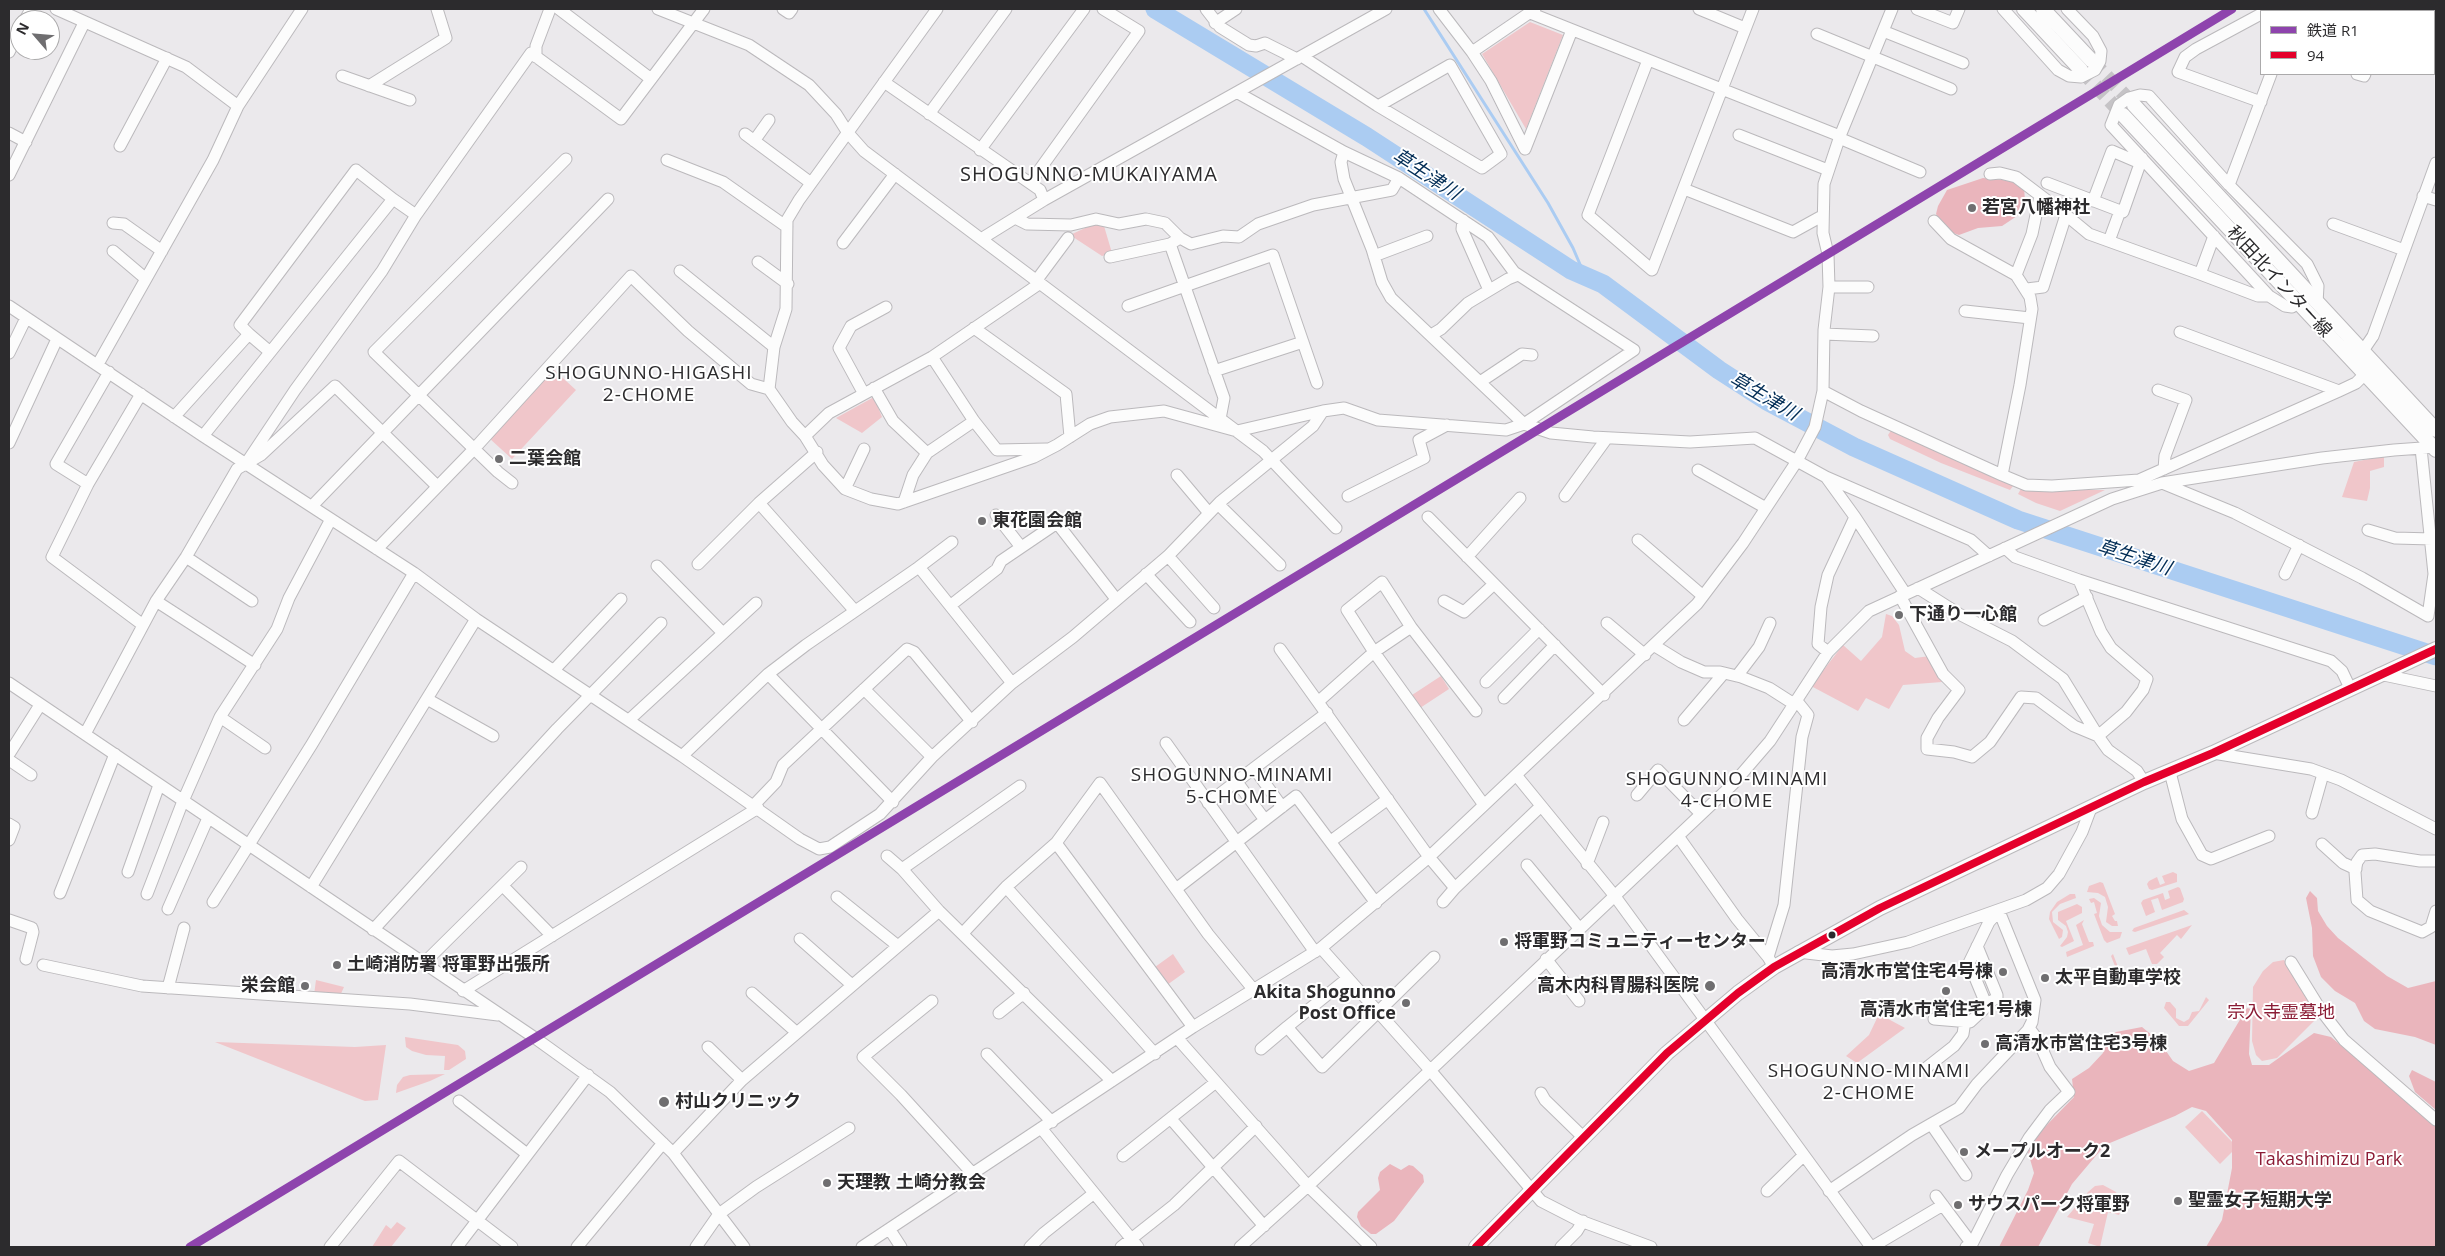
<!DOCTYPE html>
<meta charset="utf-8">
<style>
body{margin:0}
#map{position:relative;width:2445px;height:1256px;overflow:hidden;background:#ebe9ec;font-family:"Open Sans","Noto Sans JP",sans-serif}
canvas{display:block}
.frame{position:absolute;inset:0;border:10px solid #2c2b2d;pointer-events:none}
.legend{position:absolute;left:2260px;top:10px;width:175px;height:65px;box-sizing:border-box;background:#fff;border:1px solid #abaaab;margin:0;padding:6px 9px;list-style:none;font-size:15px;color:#2c2b2d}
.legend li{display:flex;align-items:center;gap:10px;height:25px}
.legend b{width:25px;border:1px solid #abaaab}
.north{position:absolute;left:10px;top:10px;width:50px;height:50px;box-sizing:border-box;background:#fff;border:1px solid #abaaab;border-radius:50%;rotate:297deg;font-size:14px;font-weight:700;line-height:20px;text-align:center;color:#2c2b2d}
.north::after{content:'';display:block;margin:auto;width:18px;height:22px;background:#6f6e70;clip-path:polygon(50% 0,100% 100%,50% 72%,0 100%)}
</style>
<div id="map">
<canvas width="2445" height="1256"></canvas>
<div class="frame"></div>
<ul class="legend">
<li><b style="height:6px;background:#8e44ad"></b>鉄道 R1</li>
<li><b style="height:6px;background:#e4002b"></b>94</li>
</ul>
<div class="north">N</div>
</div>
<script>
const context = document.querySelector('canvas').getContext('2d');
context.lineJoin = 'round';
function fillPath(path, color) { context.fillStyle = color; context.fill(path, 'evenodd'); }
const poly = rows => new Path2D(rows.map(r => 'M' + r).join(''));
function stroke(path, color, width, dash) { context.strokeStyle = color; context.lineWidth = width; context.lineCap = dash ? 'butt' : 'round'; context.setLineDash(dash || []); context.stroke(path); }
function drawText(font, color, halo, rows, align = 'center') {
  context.font = font + ' "Open Sans","Noto Sans JP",sans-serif'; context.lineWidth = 4; context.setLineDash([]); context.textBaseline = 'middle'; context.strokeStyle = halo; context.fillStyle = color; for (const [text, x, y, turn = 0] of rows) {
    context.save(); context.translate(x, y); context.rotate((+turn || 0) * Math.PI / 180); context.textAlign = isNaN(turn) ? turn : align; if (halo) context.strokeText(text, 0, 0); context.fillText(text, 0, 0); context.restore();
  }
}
const green = poly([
 [1530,22,1563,35,1526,129,1482,54],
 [1096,223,1104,226,1112,253,1102,256,1070,235],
 [553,369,576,390,512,459,489,438],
 [874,397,882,417,862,433,836,418],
 [1892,429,2012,484,2013,486,2010,490,1941,463,1890,439,1888,435],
 [2384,456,2384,467,2370,471,2370,488,2367,501,2342,497,2354,462],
 [2022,487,2050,490,2105,490,2060,511,2036,503,2018,494],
 [1886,614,1892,616,1899,625,1905,651,1915,658,1930,656,1942,682,1903,685,1889,709,1866,698,1858,711,1811,686,1843,645,1861,661,1882,637],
 [1441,676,1449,689,1420,708,1412,695],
 [2173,872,2177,874,2177,882,2152,890,2149,889,2147,884,2149,881,2157,877,2160,885,2165,883,2162,876],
 [2100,882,2103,883,2115,914,2112,916,2115,921,2117,921,2118,926,2112,926,2106,922,2108,907,2105,897,2098,893,2087,892,2089,886],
 [2178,887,2180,888,2184,899,2183,902,2162,910,2158,898,2151,900,2155,912,2146,916,2141,903,2143,900,2163,893,2165,900,2170,898,2168,891],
 [2070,894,2075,894,2076,898,2060,904,2052,912,2053,922,2063,930,2062,937,2059,939,2049,919,2050,912,2057,902],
 [2094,898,2101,903,2099,916,2102,925,2110,932,2122,932,2120,938,2107,943,2104,940,2094,914,2097,913,2094,902,2091,903,2089,899],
 [2077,904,2082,907,2082,913,2066,921,2074,941,2062,947,2060,946,2067,937,2068,932,2066,926,2058,920,2058,912],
 [2184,910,2189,914,2135,932,2132,931,2134,928],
 [2084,920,2082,924,2089,942,2093,942,2094,946,2067,957,2066,952,2083,945,2076,925],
 [2192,925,2181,939,2177,935,2160,953,2164,957,2157,964,2152,964,2146,949,2129,955,2126,948],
 [1173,954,1185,972,1167,985,1155,967],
 [2113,954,2120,972,2137,967,2140,974,2122,980,2120,979,2111,956],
 [2284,960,2318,1017,2277,1058,2262,1061,2256,1055,2252,1041,2253,987,2263,971,2273,962],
 [316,980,344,987,339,998,314,995],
 [2206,997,2209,1000,2188,1026,2179,1026,2164,1008,2166,1002,2170,1002,2176,1009,2176,1018,2184,1022,2189,1019,2192,1012,2199,1011],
 [1879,1014,1905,1028,1857,1063,1846,1056,1869,1035],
 [405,1037,458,1045,465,1051,466,1059,449,1070,444,1070,445,1056,426,1055,412,1051,406,1047],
 [215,1042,355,1047,386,1045,378,1100,365,1101,357,1098],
 [445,1074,430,1081,396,1093,397,1085,403,1077,410,1075],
 [2202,1111,2237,1147,2220,1164,2185,1127],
 [2103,1185,2116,1192,2120,1201,2121,1210,2119,1215,2108,1212,2100,1247,2088,1243,2094,1224,2067,1217,2088,1192,2095,1186],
 [397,1222,406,1228,391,1247,372,1247,386,1225,391,1229]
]);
const forest = poly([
 [1983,178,2013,181,2024,187,2025,201,2017,216,2002,226,1978,228,1959,235,1950,232,1942,224,1936,214,1938,206,1947,190],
 [2310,891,2317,898,2318,911,2327,926,2338,938,2387,976,2408,988,2436,981,2436,1045,2415,1037,2375,1029,2364,1021,2355,1003,2335,991,2321,977,2313,956,2312,928,2306,898],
 [2247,1008,2251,1009,2249,1054,2252,1065,2269,1065,2314,1033,2331,1037,2434,1124,2436,1128,2436,1247,2206,1247,2222,1220,2232,1168,2232,1140,2206,1111,2192,1107,2175,1116,2105,1145,2072,1184,2038,1247,1999,1247,2028,1190,2034,1173,2028,1152,2039,1133,2074,1097,2072,1079,2089,1068,2103,1053,2109,1038,2116,1032,2142,1027,2159,1041,2173,1061,2189,1071,2214,1063],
 [2412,1070,2436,1082,2436,1110,2415,1092,2409,1076],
 [1390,1164,1401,1170,1409,1165,1413,1166,1423,1175,1424,1182,1394,1221,1376,1234,1371,1234,1361,1226,1357,1217,1358,1212,1380,1190,1378,1178,1380,1172]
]);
const stream = poly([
 [1424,9,1548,203,1573,248,1585,276]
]);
const river = poly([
 [1155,9,1367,137,1571,270,1603,284,1719,370,1767,401,1854,447,2018,520,2436,656]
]);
const majorTunnel = poly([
 [2092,61,2134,105],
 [2081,70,2123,115]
]);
const minor = poly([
 [56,9,186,67,238,106],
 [559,9,651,79],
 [658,9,749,45,809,85,836,114,848,133,864,151,1263,451,1336,528],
 [783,9,789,13,792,9],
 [937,9,799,200,787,220,786,309,774,347,769,389,792,422,805,436,823,465,845,489,871,499,898,504,1034,457,1057,445,1090,424,1110,417,1164,411,1237,431,1323,411],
 [1206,9,1220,27,1249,45,1256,46,1265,43,1297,59],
 [1439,9,1472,52,1491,81,1525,149,1572,30],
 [1699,9,1745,28],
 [1917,9,1953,23,1959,9],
 [2003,9,2058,70,2069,76,2081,77,2095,70,2100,61,2101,51,2093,36,2067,9],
 [2352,9,2352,11],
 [2266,11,2271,9],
 [2295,11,2296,9],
 [1530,13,1840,136],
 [25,20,31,9],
 [1215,23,1236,9],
 [1883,31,1963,63],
 [1817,34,1951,89],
 [9,52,20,30],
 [1472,52,1535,9],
 [536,57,536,46,550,9],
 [1303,57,1378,106,1482,168,1501,154,1450,65,1378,106],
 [1648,60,1588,215,1652,270,1753,9],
 [2357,74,2364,76,2365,74],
 [342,76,410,100],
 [884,82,1040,190,1044,200],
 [369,86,446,38,437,9],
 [1238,93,1344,152,1341,162,1344,179,1372,249,1382,282,1391,298,1524,424,1551,433,1593,437,1690,442,1755,438,1826,477,1855,517,1905,593],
 [2261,102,2178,72,2185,57,2196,49,2261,14],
 [929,114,1006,9],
 [9,133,26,142],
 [745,134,811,183],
 [1739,135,1828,170],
 [1839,138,1920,172],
 [754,141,769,120],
 [120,146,167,58],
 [980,150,1084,9],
 [667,160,723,182,787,227],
 [1990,174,2000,173,2016,177,2066,215,2043,287,2027,289],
 [9,175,84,23],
 [1030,183,1139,31,1103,9],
 [2047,183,2123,212,2142,158],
 [2229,185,2271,74],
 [1684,189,1793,232,1822,216],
 [2423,196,2436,200],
 [2093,201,2112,151,2140,163],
 [2066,215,2089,234,2200,274,2214,236],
 [1015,218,1027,224,1071,225,1096,219,1119,224,1146,219,1165,223,1180,238],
 [1463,220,1462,229,1489,290],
 [1934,221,1951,239,2016,275,2030,297,2032,309,2020,385,2002,475],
 [113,223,124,224,162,251],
 [2333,224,2404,250],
 [981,239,1044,200,1386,9],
 [2109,241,2120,211],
 [843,243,895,174],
 [1170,244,1180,238,1191,244,1223,236,1239,237,1258,224,1313,205,1392,190,1399,178],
 [113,251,146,279],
 [1374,256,1427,236],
 [1110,257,1170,244,1224,398,1220,419],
 [758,262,788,284],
 [680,271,774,347],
 [2200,274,2258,296,2269,296],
 [2016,275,2032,234,2040,196],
 [1036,281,1068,238],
 [1829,287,1868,287],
 [2298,303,2292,307,2285,306,2269,296,2111,125,2119,105,2129,98,2140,95,2149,96,2229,185,2307,264,2318,286,2317,303],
 [9,306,203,436,414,573,476,619,682,756,800,839,819,849,830,847,880,814,932,757,1012,683,1073,637,1168,556,1220,502,1313,426,1323,411,1344,408,1378,420,1506,430,1524,424,1634,350,1514,272,1488,237,1399,178,1344,152],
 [1128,306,1273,255,1317,383],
 [1965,311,2030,318],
 [974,328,1066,394,1070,437],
 [2180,332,2339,391],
 [249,334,240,325,356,170,393,199],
 [1824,334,1873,336],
 [1431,335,1441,329,1468,303,1508,279,1518,275],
 [9,353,26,318],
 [932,357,974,421,997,450,1047,449],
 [2358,358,2373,336,2436,163],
 [98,364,213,160,238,106,302,9],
 [1214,371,1303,342],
 [109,372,56,464,88,484,141,394],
 [1480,382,1522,354,1532,355],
 [874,388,893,421,927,453],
 [2158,390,2186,400,2165,456,2164,469],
 [1823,391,1861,411,2002,475,2026,485,2052,486,2139,480,2339,391,2356,383,2371,368],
 [864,394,839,348,851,326,886,307],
 [174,417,249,334,270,352],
 [203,436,393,199,416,215,531,53,621,119,704,9],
 [805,436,829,413,932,357,1039,284],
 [9,443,57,339],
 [817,452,759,503,855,611],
 [247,462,295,390,382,271,416,215],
 [1698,470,1766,508],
 [1177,475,1209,513],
 [1826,477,1971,540,1989,556],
 [512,483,498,472,374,352,566,159],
 [2162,483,2235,513,2286,539,2362,578,2428,616,2434,574,2421,448],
 [88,484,52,557,143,625],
 [845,489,864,449],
 [1348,496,1424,458,1419,440,1447,425],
 [1565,496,1607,438],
 [904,502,913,475,927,453,974,421],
 [1218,504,1280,565],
 [312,506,608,199],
 [996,515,1021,547],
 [1428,517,1604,695],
 [2368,530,2395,538,2432,539],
 [1638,540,1703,596],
 [377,549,474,449,631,276,688,331,751,384,769,389],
 [1168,556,1214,608],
 [186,557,252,601],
 [1467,557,1520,498],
 [698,564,759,503],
 [657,566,723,633],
 [919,567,952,542],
 [1146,574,1190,622],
 [2285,574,2299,545],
 [2079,580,2331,661,2342,671,2350,688],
 [1918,588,1959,614,2012,641,2063,679,2098,736,2108,750,2137,771,2144,782],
 [1900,596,1943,674,1959,690,1938,718,1927,738,1927,749,1954,752,1972,757,1990,742,2021,697,2036,698,2074,726,2098,736,2126,712,2143,690,2147,679,2111,648,2101,632,2079,580,2015,557,2005,548],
 [156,601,255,665],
 [1444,601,1464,612,1494,584],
 [951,605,997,569,1001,561,1057,523,1116,599],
 [2044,620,2087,597],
 [1607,623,1645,655],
 [1411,627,1382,582,1347,610,1374,652,1484,805],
 [1655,646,1681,662,1704,672,1720,672,1741,677,1769,688,1794,704],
 [1280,649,1429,857,1455,888,1540,807],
 [1828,652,1818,644,1821,607,1828,575,1855,517],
 [554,670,621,599],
 [768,674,893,802],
 [2379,674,2436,686],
 [1737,676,1759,647,1770,623],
 [1486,682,1539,629],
 [9,683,535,1038,610,1092,673,1153,744,1247],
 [864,689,932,757],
 [1504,698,1555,645],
 [427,699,493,736],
 [1319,701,1374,652,1411,627,1476,711],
 [220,717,277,629,289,598,331,519],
 [629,720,756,603],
 [1684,720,1724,673],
 [85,734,156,601,186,557,237,469,261,455,335,386,437,486],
 [1166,743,1315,952],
 [2213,753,2311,769,2341,780,2436,829],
 [9,754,40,705],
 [682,756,768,674,806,645,919,567,1012,683],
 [9,760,31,775],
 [1254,768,1282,807],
 [2170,772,2182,819,2202,855,2211,859,2269,836],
 [1516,775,1614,895,1871,1247],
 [1237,782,1265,820],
 [1637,795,1658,770,1701,814],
 [1208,803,1327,713],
 [754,805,776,782,783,765,907,649,914,652,972,722],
 [2312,813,2323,774],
 [9,824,14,827,9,840],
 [1678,836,1737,919,1768,957],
 [1331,841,1388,799],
 [1056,843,1193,1027],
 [2322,844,2343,863,2356,869],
 [887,856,902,869,939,911,1112,1081],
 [2436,861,2420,861,2375,854,2362,855,2357,862,2355,872,2357,900,2370,911,2422,932,2431,927,2436,911],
 [1587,864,1603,822],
 [1527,865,1579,928],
 [902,869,1020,786],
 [128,872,159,785],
 [503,886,552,936],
 [311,887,476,619],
 [1006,887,1155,1054],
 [1176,889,1296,796,1376,903],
 [60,893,115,754],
 [147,894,183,801,220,717,265,748],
 [837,897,898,946],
 [213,902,312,744,414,573],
 [1443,902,1455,888],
 [168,909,208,818],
 [9,920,32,928,33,932,26,959],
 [373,930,557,729,661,623],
 [963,933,1006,887,1056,843,1100,783,1208,934,1253,989],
 [800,939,852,985],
 [1977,946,1997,995,1997,998,1986,1004],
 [1321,948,1430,1070,1541,1201,1578,1220,1651,1247],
 [1798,952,1832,956,1853,954,1908,942,2026,900,2047,888,2059,874,2082,832,2091,808],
 [1546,959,1579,1001],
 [2291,962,2320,1009,2344,1040,2436,1120],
 [423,964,521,867],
 [43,965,142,986,410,1004,498,1015],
 [1774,967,1768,957,1784,905,1802,737,1808,715,1796,700],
 [1348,978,1287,1027,1322,1067,1434,957],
 [168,988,184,928],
 [463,991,758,808],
 [752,993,796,1032],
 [932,1001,863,1057,901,1095,973,1174],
 [999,1013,1024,993],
 [1934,1019,1970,1022,1984,1009,1986,1004,1969,963,1989,922,1999,911],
 [1178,1039,1308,1186,1371,1247],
 [708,1047,742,1080],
 [1261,1049,1287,1027],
 [987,1054,1052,1122],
 [1926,1068,1954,1046,1963,1034,1965,1021],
 [1541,1093,1545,1100,1583,1137],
 [459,1101,527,1154],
 [1171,1119,1264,1226],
 [1931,1124,1966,1175],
 [1041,1128,1138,1247],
 [673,1153,742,1080,939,911],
 [1123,1156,1216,1082],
 [1767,1191,1803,1156],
 [1829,1191,1912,1135,1959,1108,1977,1084,2028,1030,2032,1022,2035,1000,1999,911],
 [1936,1196,1972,1244],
 [890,1230,901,1247],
 [330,1247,399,1161,512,1247],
 [457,1247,588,1075],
 [577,1247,663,1143],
 [696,1247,719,1214,756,1187,849,1128],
 [862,1247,1193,1027,1321,948,1429,857,1697,604,1743,543,1797,461,1815,427,1823,391,1824,330,1829,287,1828,254,1823,233,1824,184,1840,136,1892,9],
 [1030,1247,1044,1233,1093,1194],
 [1121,1247,1174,1205,1256,1126],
 [1240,1247,1308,1186,1733,784,1770,741,1828,652,1869,611,2112,499,2162,483,2322,458,2394,450,2436,447],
 [1561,1247,1577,1231,1583,1221],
 [1872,1247,1943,1205],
 [1966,1247,1972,1244,2007,1175,2029,1138,2050,1110,2069,1092,2050,1067,2038,1040,2029,1028]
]);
const major = poly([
 [2024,9,2081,70],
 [2043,9,2092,61],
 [2134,105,2436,430],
 [2123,115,2436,450],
 [1476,1247,1667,1053,1738,993,1774,967,1880,908,2144,782,2213,753,2436,649]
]);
const bus1 = poly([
 [1476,1247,1667,1053,1738,993,1774,967,1880,908,2144,782,2213,753,2436,649]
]);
const rail1 = poly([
 [190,1247,2232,9]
]);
const markers = [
 [1972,208,5,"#6f6e70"],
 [499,459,5,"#6f6e70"],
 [982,521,5,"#6f6e70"],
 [1899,615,5,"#6f6e70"],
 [1832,935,4.5,"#2c2b2d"],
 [1504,942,5,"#6f6e70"],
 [337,965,5,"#6f6e70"],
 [2003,972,5,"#6f6e70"],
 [2045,978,5,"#6f6e70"],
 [305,986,5,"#6f6e70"],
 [1710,986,6,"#6f6e70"],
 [1946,991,5,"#6f6e70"],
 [1406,1003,5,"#6f6e70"],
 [1985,1044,5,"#6f6e70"],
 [664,1102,6,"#6f6e70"],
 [1964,1152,5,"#6f6e70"],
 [827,1183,5,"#6f6e70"],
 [2178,1201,5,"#6f6e70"],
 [1958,1205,5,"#6f6e70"]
];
const poiNames = [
 ["若宮八幡神社",1982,208],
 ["二葉会館",509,459],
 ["東花園会館",992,521],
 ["下通り一心館",1909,615],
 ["将軍野コミュニティーセンター",1514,942],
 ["土崎消防署 将軍野出張所",347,965],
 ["高清水市営住宅4号棟",1993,972,"right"],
 ["太平自動車学校",2055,978],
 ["栄会館",295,986,"right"],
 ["高木内科胃腸科医院",1699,986,"right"],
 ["Akita Shogunno",1396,993,"right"],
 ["Post Office",1396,1014,"right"],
 ["高清水市営住宅1号棟",1946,1010,"center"],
 ["高清水市営住宅3号棟",1995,1044],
 ["村山クリニック",675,1102],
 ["メープルオーク2",1974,1152],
 ["天理教 土崎分教会",837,1183],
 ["聖霊女子短期大学",2188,1201],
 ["サウスパーク将軍野",1968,1205]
];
const streetNames = [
 ["秋田北インター線",2279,282,47]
];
const parkNames = [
 ["宗入寺霊墓地",2281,1013],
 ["Takashimizu Park",2329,1160]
];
const waterNames = [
 ["草生津川",1426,175,33],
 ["草生津川",1764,397,30],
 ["草生津川",2134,558,18]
];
const neighbourhoodNames = [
 ["SHOGUNNO-HIGASHI",649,374],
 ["2-CHOME",649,396],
 ["SHOGUNNO-MINAMI",1232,776],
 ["5-CHOME",1232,798],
 ["SHOGUNNO-MINAMI",1727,780],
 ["4-CHOME",1727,802],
 ["SHOGUNNO-MINAMI",1869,1072],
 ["2-CHOME",1869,1094]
];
const quarterNames = [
 ["SHOGUNNO-MUKAIYAMA",1089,175]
];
fillPath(green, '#f0c6ca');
fillPath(forest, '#eab5bc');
stroke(stream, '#abccf2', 3);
stroke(river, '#abccf2', 19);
stroke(majorTunnel, '#c5c3c6', 14, [14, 7]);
stroke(minor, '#bbb9bc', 13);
stroke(major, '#bbb9bc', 16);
stroke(minor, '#fcfcfc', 11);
stroke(major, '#fcfcfc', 14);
stroke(bus1, '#e4002b', 8);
stroke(rail1, '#8e44ad', 9);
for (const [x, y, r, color] of markers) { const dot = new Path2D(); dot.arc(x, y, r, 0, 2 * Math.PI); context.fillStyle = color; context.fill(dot); stroke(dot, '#fff', 2); }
drawText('bold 18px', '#2c2b2d', '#fff', poiNames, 'left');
drawText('18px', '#2c2b2d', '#fff', streetNames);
drawText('18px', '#8b1c35', '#fff', parkNames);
drawText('italic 19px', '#002c55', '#fff', waterNames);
context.letterSpacing = '1px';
drawText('19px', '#2c2b2d', '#fff', neighbourhoodNames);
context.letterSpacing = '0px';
context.letterSpacing = '1px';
drawText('20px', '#2c2b2d', '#fff', quarterNames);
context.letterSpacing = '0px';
</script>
